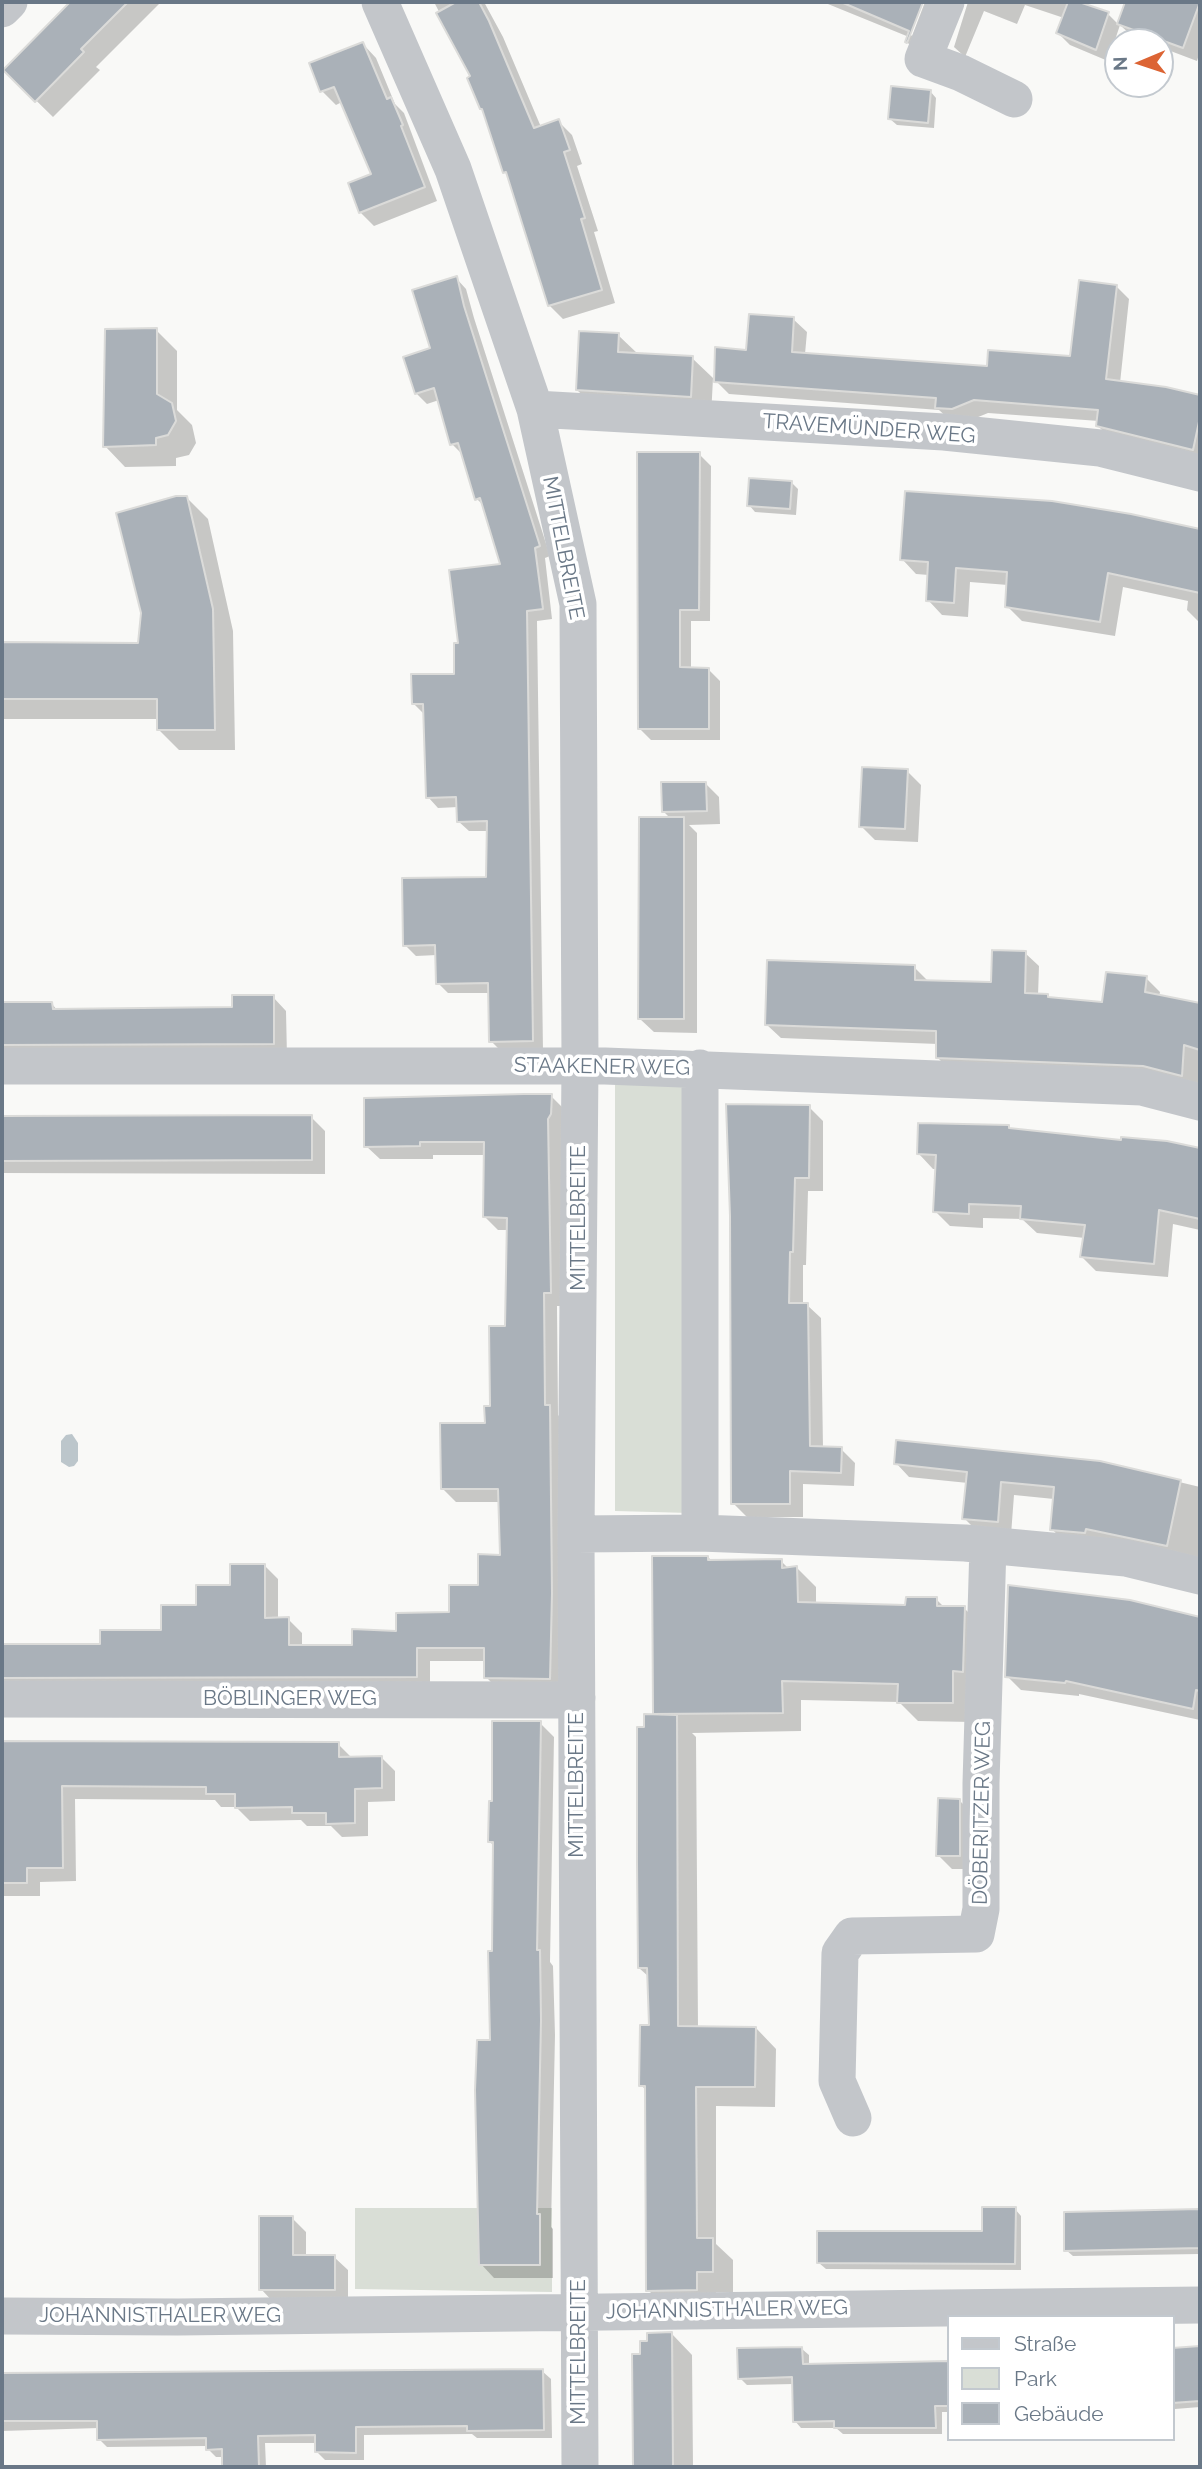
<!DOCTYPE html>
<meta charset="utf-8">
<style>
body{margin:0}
#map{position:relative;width:1202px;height:2469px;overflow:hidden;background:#f9f9f7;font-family:Raleway,sans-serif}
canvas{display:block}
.frame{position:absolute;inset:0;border:4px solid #6a7887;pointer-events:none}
.legend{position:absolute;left:947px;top:2315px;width:228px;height:126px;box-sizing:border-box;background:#fff;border:2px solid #c3c9cf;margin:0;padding:9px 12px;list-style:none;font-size:21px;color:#6a7887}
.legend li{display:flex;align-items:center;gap:14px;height:35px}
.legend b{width:35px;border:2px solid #c3c9cf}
.north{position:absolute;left:1104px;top:28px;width:70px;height:70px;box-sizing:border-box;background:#fff;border:2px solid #c3c9cf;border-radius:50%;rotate:268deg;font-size:19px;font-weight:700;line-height:28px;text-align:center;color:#6a7887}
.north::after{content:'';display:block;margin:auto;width:24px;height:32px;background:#dc6434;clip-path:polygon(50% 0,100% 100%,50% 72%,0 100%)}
</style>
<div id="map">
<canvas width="1202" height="2469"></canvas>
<div class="frame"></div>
<ul class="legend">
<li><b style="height:9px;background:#c3c6ca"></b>Straße</li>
<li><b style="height:19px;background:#d9ded6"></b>Park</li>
<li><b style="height:19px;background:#aab1b8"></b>Gebäude</li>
</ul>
<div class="north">N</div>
</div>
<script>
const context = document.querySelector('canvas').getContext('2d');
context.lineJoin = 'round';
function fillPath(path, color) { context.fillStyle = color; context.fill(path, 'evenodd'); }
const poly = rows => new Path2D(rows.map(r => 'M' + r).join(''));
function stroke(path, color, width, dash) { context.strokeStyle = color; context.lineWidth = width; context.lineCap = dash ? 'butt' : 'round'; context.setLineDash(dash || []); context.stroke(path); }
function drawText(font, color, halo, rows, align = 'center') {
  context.font = font + ' Raleway,sans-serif'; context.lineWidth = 7; context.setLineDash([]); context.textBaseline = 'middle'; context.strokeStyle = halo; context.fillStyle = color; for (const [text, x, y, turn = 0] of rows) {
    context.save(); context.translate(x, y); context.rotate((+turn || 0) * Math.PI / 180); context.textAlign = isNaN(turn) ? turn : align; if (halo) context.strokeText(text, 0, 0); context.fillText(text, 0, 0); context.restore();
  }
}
const green = poly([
 [615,1081,690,1082,690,1513,615,1511],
 [355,2208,552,2208,552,2292,355,2289]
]);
const water = poly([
 [72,1434,78,1443,78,1461,74,1466,69,1467,61,1462,61,1441,66,1435]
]);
const shadow = poly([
 [73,2,161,2,96,67,100,70,53,117,5,70],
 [434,2,484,2,503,37,541,127,558,121,572,135,582,164,577,166,598,231,594,232,615,303,563,319,549,305,510,177,505,172,485,112,481,108,473,77],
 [823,2,922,2,909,33,912,36,925,2,942,2,919,54,907,42,909,37],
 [968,2,1085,2,1084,6,1108,14,1119,25,1127,2,1193,2,1200,6,1200,51,1197,61,1160,47,1160,42,1146,42,1133,37,1120,25,1108,61,1070,45,1058,33,1064,18,1025,5,1017,24,984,11,965,57,954,47],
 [363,44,376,58,395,104,404,113,437,201,374,226,360,212,374,175,342,102,336,105,322,91],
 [930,91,936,98,934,128,897,125,890,119],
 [456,278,466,289,474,318,550,556,545,558,552,619,537,621,543,1051,502,1052,491,1041,490,993,448,993,438,983,437,955,416,956,405,945,488,879,488,831,469,831,458,821,458,807,438,808,428,797,424,714,413,703,456,676,459,644,502,565,484,506,477,499,462,454,452,444,439,400,427,404,417,394,405,358,432,349],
 [1116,286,1129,299,1120,383,1200,397,1200,460,1111,439,1098,426,1099,421,988,413,966,422,950,420,939,410,729,394,716,381,748,352,793,319,807,332,805,354,988,368,1071,358],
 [156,330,177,351,177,410,192,425,196,443,189,455,176,458,176,466,125,467,105,446],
 [618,335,638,354,692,358,713,378,711,417,598,410,577,390],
 [699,454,711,466,710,621,691,621,691,669,708,669,720,681,720,740,651,740,639,728],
 [791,482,798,489,796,515,755,512,749,505],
 [187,498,208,519,233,631,235,750,179,750,158,729,159,719,2,719,2,644,139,644],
 [1160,522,1200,533,1200,623,1187,610,1188,601,1123,587,1115,636,1022,621,1007,606,1008,585,970,582,968,617,942,615,928,600,929,575,916,574,902,559],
 [907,771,921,785,918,842,875,840,861,826],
 [705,783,719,797,720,824,689,825,697,833,697,1033,654,1032,640,1019,671,819,663,811],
 [1025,953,1039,966,1038,996,1104,1004,1146,978,1160,992,1159,997,1200,1005,1200,1090,951,1071,937,1057,938,1044,781,1038,767,1025,914,967,928,981,993,984],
 [273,997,286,1011,287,1057,2,1058,2,1004,52,1004,58,1011,234,1009],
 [551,1096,565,1110,564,1128,561,1133,564,1306,557,1306,558,1415,563,1420,563,1692,500,1691,486,1677,486,1661,430,1661,430,1690,2,1692,2,1646,102,1646,163,1632,197,1606,264,1565,278,1579,278,1619,288,1619,302,1633,302,1647,354,1647,398,1632,451,1614,480,1586,501,1556,500,1502,456,1502,443,1489,487,1425,492,1408,507,1328,509,1230,498,1230,485,1217,486,1155,433,1155,433,1159,380,1159,366,1146],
 [728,1106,809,1107,823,1121,823,1191,808,1191,806,1265,803,1265,803,1305,807,1305,821,1318,823,1448,841,1449,855,1463,854,1486,803,1484,803,1517,747,1517,733,1503],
 [2,1117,311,1117,325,1131,325,1174,2,1173],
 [1008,1127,1011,1130,1123,1142,1167,1143,1200,1150,1200,1230,1173,1224,1168,1277,1096,1271,1081,1256,1085,1238,1037,1233,1022,1219,983,1218,983,1228,950,1226,935,1211,937,1169,933,1169,919,1154],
 [896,1463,1100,1463,1200,1487,1200,1563,1065,1543,1052,1529,1054,1499,1014,1495,1011,1535,978,1532,964,1518,968,1483,909,1477],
 [708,1557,712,1561,781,1561,789,1569,797,1568,816,1587,816,1604,907,1607,936,1599,945,1608,964,1608,984,1628,972,1722,918,1721,899,1702,801,1700,801,1731,692,1733,696,1737,698,2028,756,2028,776,2049,775,2107,716,2106,716,2244,733,2260,733,2292,716,2292,717,2310,668,2310,648,2290,647,2091,641,2085,650,2027,649,1977,639,1968,646,1729,657,1716,654,1714],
 [1129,1602,1200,1619,1200,1720,1079,1694,1079,1696,1021,1690,1007,1676],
 [540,1723,554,1737,550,1962,553,1966,555,2035,551,2227,553,2229,553,2278,494,2278,481,2264,494,1953,494,1846,490,1842],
 [2,1743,338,1744,352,1758,381,1757,395,1771,395,1801,368,1802,368,1836,342,1837,331,1826,307,1826,301,1820,250,1821,236,1807,221,1807,215,1800,75,1799,76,1881,40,1882,40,1896,2,1896],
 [959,1800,973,1814,973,1869,952,1869,938,1855],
 [1015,2209,1021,2216,1021,2270,826,2269,819,2263,984,2233],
 [1200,2211,1200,2254,1073,2256,1066,2250,1065,2214],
 [292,2218,306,2232,306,2257,334,2257,348,2270,348,2303,274,2303,261,2289],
 [672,2334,692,2355,693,2467,635,2467,634,2355,642,2355],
 [1200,2348,1200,2407,1175,2409,1172,2406,1172,2350],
 [802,2349,809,2355,809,2366,948,2363,948,2412,942,2412,942,2434,843,2434,836,2428,801,2428,795,2421,794,2384,747,2385,740,2378],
 [542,2371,551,2379,552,2438,477,2438,472,2434,364,2435,364,2460,325,2460,317,2452,317,2443,265,2443,266,2467,224,2467,224,2457,216,2457,208,2449,208,2446,107,2447,99,2439,99,2428,2,2431,2,2373]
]);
const building = poly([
 [70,2,128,2,81,49,84,52,35,102,3,70,70,2],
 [456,2,479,2,489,21,534,128,559,119,570,150,564,152,585,218,581,219,602,290,548,306,506,172,503,173,482,109,480,109,467,78,470,76,436,13,456,2],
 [841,2,923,2,907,43,905,42,909,31,841,2],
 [1068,2,1079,2,1109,12,1096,50,1056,33,1068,2],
 [1125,2,1200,2,1183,48,1117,24,1125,2],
 [363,42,387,99,391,97,403,125,401,126,425,187,359,213,348,183,371,174,334,87,320,92,309,63,363,42],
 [891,86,931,90,928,123,888,119,891,86],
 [457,276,464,306,540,546,535,548,543,609,527,611,533,1041,489,1042,488,983,436,984,435,945,403,946,402,878,486,877,487,821,457,822,456,797,426,798,423,704,412,704,411,674,454,674,454,643,458,643,449,570,500,564,480,498,475,500,458,443,450,445,434,388,415,394,403,357,430,348,412,290,457,276],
 [1079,280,1117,285,1106,379,1166,387,1200,395,1200,417,1193,450,1096,426,1098,410,974,400,952,409,935,408,936,398,714,382,715,347,746,350,749,314,794,317,792,352,987,366,988,350,1070,356,1079,280],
 [157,328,157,394,172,403,176,421,168,435,156,438,156,445,103,447,105,329,157,328],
 [579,331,619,333,618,352,693,356,691,397,576,390,579,331],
 [637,452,700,452,699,610,680,610,680,667,709,668,709,729,638,729,637,452],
 [749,478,792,481,790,509,747,506,749,478],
 [905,491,1052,501,1131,514,1200,529,1200,593,1108,573,1100,622,1005,607,1007,572,956,568,954,603,926,601,928,562,900,560,905,491],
 [176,496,187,496,213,609,215,730,157,730,157,699,2,699,2,642,138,643,141,613,116,513,176,496],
 [862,767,908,769,905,829,859,827,862,767],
 [661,782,706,782,707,811,662,812,661,782],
 [639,817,684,817,684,1019,638,1019,639,817],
 [992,950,1026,951,1025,993,1048,994,1048,997,1102,1002,1106,972,1147,976,1145,992,1200,1003,1200,1050,1184,1045,1182,1076,1143,1066,936,1058,936,1031,765,1025,767,960,915,965,915,980,991,982,992,950],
 [232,995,274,995,274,1044,2,1045,2,1002,52,1002,53,1009,232,1007,232,995],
 [524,1094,552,1094,551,1114,548,1119,551,1293,544,1293,545,1405,550,1405,552,1593,550,1679,484,1678,484,1648,417,1648,417,1677,2,1678,2,1644,100,1644,100,1630,161,1630,161,1605,196,1605,196,1585,230,1585,230,1564,265,1564,265,1618,289,1617,289,1645,352,1645,352,1629,396,1631,396,1613,449,1612,449,1585,478,1585,478,1554,500,1555,498,1489,441,1489,440,1423,485,1423,484,1406,490,1406,489,1326,505,1326,507,1218,483,1217,484,1142,420,1142,420,1146,364,1147,364,1098,524,1094],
 [726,1104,810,1105,809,1178,795,1178,793,1252,790,1252,789,1303,808,1303,810,1446,842,1447,841,1473,790,1471,790,1504,731,1504,730,1216,726,1104],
 [312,1115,312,1160,2,1161,2,1116,312,1115],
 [918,1123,1009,1125,1009,1128,1121,1140,1121,1137,1167,1141,1200,1148,1200,1219,1159,1210,1154,1264,1080,1257,1085,1225,1020,1219,1021,1206,969,1204,969,1214,933,1212,936,1155,917,1154,918,1123],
 [896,1440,1100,1461,1181,1480,1167,1546,1086,1529,1085,1533,1050,1530,1054,1487,1001,1482,998,1522,962,1519,967,1472,894,1464,896,1440],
 [652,1556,708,1556,708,1560,782,1559,782,1568,797,1566,798,1602,905,1605,906,1597,937,1597,937,1606,965,1606,963,1672,953,1671,953,1703,897,1703,898,1684,782,1681,783,1713,653,1714,652,1556],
 [1008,1585,1130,1600,1200,1617,1200,1691,1196,1690,1193,1709,1066,1681,1065,1683,1005,1677,1008,1585],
 [644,1714,677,1715,678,2026,756,2027,755,2087,696,2087,697,2238,713,2238,713,2272,697,2272,697,2290,646,2291,645,2086,639,2086,640,2025,649,2025,647,1968,638,1968,637,1863,637,1727,644,1727,644,1714],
 [492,1721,541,1721,537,1950,540,1950,541,2020,537,2214,540,2214,540,2265,479,2265,475,2090,477,2040,490,2040,488,1951,492,1951,493,1842,488,1842,489,1801,492,1801,492,1721],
 [2,1741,339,1742,339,1757,382,1756,382,1788,355,1789,355,1823,326,1824,326,1813,292,1813,292,1807,235,1808,235,1794,206,1794,206,1787,62,1786,63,1868,27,1868,27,1883,2,1883,2,1741],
 [938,1798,960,1799,960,1856,936,1856,938,1798],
 [982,2207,1016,2207,1015,2264,817,2263,817,2231,982,2231,982,2207],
 [1200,2209,1200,2248,1064,2251,1064,2212,1200,2209],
 [259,2216,293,2216,293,2255,335,2255,335,2290,259,2290,259,2216],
 [672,2332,673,2467,633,2467,632,2354,640,2354,640,2341,647,2341,647,2333,672,2332],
 [1200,2346,1200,2401,1172,2403,1172,2348,1200,2346],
 [802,2347,803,2364,948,2361,948,2406,935,2406,936,2428,834,2428,834,2421,793,2422,792,2377,738,2379,737,2348,802,2347],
 [543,2369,544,2430,467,2431,467,2426,356,2427,356,2453,315,2452,315,2435,258,2436,259,2467,222,2467,222,2449,206,2450,206,2438,97,2440,97,2421,2,2421,2,2373,543,2369]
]);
const minor = poly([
 [380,2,453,169,535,409,578,604,580,1065,576,1534,580,2467],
 [946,2,923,59,961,73,1014,99],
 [2,9,9,2],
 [535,409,944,432,1100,448,1200,473],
 [2,1066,605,1066,1142,1087,1200,1102],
 [700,1068,700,1533],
 [576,1534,700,1533,965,1543,1126,1558,1200,1576],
 [2,1699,556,1700,577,1698],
 [853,2118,837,2081,840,1953,852,1936,976,1934,981,1909,981,1783,988,1545],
 [2,2316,178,2317,1200,2305]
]);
const streetNames = [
 ["TRAVEMÜNDER WEG",869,429,4],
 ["MITTELBREITE",563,548,79],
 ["STAAKENER WEG",602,1067,1],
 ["MITTELBREITE",579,1218,-90],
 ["BÖBLINGER WEG",290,1699],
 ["MITTELBREITE",577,1785,-90],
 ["DÖBERITZER WEG",982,1813,-89],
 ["JOHANNISTHALER WEG",727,2310,-1],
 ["JOHANNISTHALER WEG",160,2316],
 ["MITTELBREITE",579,2352,-90]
];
fillPath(green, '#d9ded6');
fillPath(water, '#bcc6cb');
fillPath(shadow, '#0003');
fillPath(building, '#aab1b8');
stroke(building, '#dbdbd9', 2);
stroke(minor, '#c3c6ca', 37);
drawText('21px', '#6a7887', '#fff', streetNames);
</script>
